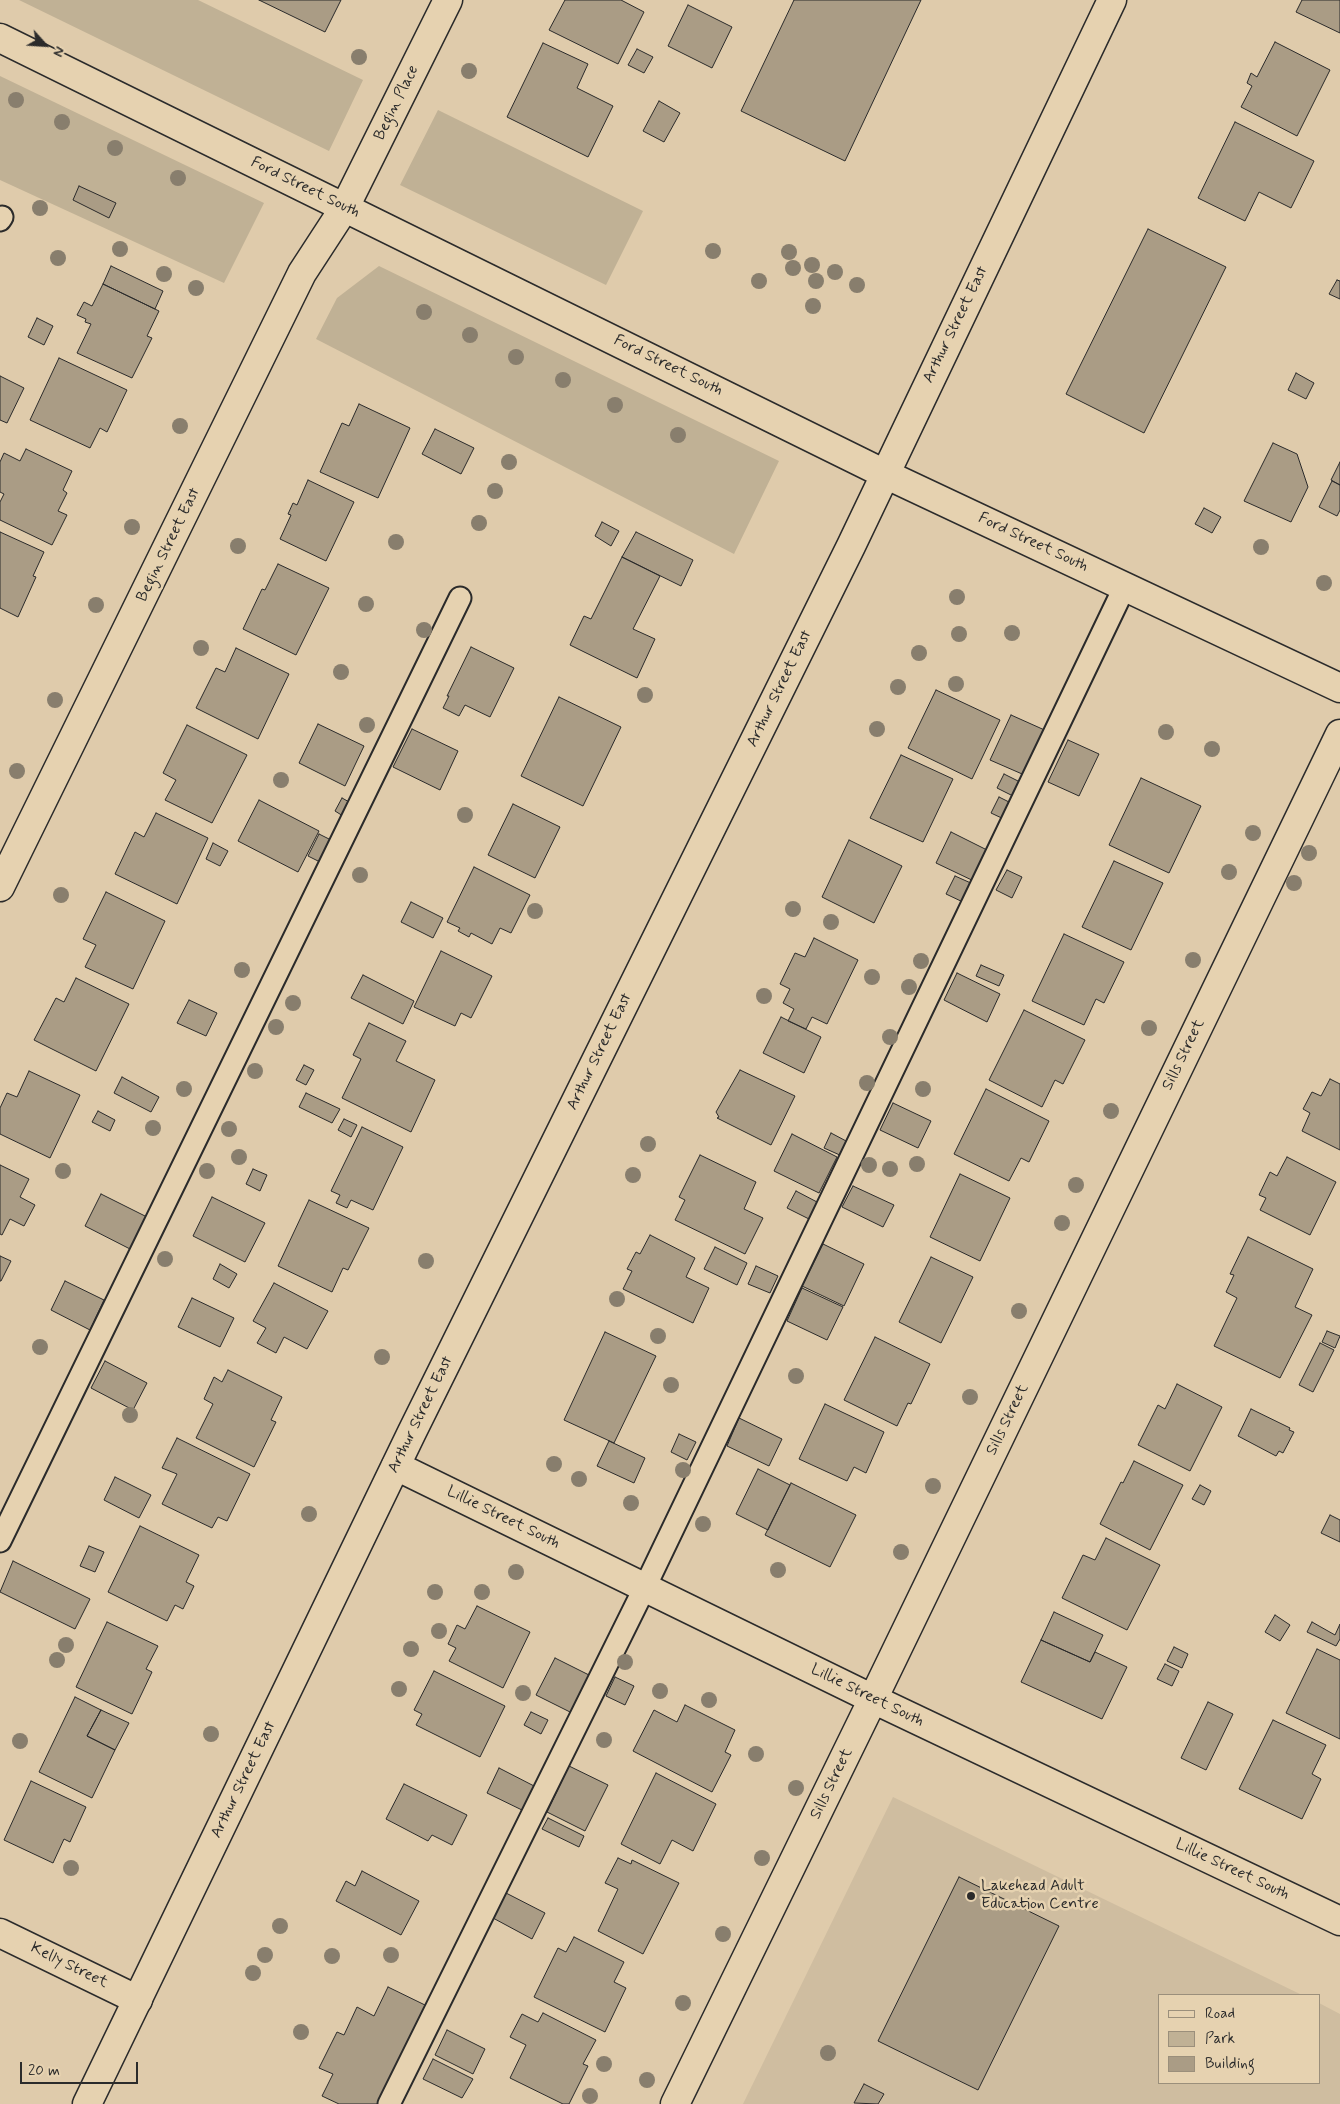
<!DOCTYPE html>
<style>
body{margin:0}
#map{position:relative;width:1340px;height:2104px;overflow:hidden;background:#dfcbab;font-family:Mynerve,sans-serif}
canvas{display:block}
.legend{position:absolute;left:1158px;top:1994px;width:162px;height:90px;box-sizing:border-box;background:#e6d2b0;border:1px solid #9b8f7b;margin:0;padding:6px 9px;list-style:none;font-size:15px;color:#2b2b2b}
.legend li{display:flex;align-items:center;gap:10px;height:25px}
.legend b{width:25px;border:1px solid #9b8f7b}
.north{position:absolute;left:20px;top:20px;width:50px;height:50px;-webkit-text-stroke:4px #e6d2b0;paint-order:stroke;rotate:116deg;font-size:14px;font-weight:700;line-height:20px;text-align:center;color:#2b2b2b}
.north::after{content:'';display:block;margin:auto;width:18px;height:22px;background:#2b2b2b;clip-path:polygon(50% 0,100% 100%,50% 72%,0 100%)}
.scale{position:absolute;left:20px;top:2062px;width:118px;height:22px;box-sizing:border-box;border:2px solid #2b2b2b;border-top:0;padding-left:6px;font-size:15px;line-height:18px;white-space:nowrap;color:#2b2b2b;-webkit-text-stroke:4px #e6d2b0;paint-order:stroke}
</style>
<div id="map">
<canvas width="1340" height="2104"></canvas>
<ul class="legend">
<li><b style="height:6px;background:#e6d2b0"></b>Road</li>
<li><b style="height:14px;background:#c0b195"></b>Park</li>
<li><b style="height:14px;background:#aa9c85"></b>Building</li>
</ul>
<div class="north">N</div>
<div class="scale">20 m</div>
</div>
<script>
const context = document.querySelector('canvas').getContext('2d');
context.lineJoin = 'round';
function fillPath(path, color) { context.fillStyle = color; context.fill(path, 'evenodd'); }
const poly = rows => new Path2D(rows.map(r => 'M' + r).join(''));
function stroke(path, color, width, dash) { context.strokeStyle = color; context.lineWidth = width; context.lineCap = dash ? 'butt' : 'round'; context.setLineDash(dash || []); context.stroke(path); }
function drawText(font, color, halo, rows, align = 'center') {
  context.font = font + ' Mynerve,sans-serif'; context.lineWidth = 5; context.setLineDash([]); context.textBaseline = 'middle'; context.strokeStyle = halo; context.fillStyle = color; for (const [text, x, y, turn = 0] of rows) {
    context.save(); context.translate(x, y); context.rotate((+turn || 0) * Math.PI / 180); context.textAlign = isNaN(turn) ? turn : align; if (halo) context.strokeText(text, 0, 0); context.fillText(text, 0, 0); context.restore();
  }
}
const built = poly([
 [893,1797,1302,1995,1159,1995,1159,2083,1319,2083,1319,2003,1340,2014,1340,2104,743,2104]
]);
const green = poly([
 [19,0,198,0,363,80,329,151],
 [0,76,264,203,224,283,0,180],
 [438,110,643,211,606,285,400,185],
 [379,266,779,461,734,554,316,339,337,298]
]);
const building = poly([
 [259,0,341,0,325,32,259,0],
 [565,0,621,0,644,12,618,64,549,30,565,0],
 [794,0,921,0,845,161,741,111,794,0],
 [1302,0,1340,0,1340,33,1296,12,1302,0],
 [688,5,732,27,712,68,668,46,688,5],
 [1275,42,1330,70,1297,136,1241,107,1252,86,1247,83,1251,73,1257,77,1275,42],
 [543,43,588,64,577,88,613,106,588,157,507,117,543,43],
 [637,49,653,57,644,73,628,65,637,49],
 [659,101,680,113,664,142,643,131,659,101],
 [1235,122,1314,161,1291,208,1259,192,1245,221,1198,198,1235,122],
 [79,186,116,203,109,218,73,200,79,186],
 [1148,229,1226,267,1144,433,1066,394,1148,229],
 [111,266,163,291,155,309,103,284,111,266],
 [1337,280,1340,281,1340,299,1329,294,1337,280],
 [103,284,159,311,147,336,152,338,132,378,77,353,91,324,85,322,86,319,77,315,84,302,92,306,103,284],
 [37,318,53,326,44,345,28,337,37,318],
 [59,358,127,390,107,432,100,428,90,448,30,420,59,358],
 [1296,373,1314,383,1306,399,1288,390,1296,373],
 [0,376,24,388,7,423,0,420,0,376],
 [359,404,410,428,378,498,320,472,342,423,349,426,359,404],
 [435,429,474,448,461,474,422,454,435,429],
 [1273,443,1297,454,1308,487,1291,522,1244,501,1273,443],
 [26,449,72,471,63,490,67,493,58,511,67,515,52,545,0,520,0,502,4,494,0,492,0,462,4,453,20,461,26,449],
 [1340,462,1340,485,1331,480,1340,462],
 [308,480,354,502,326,561,280,539,291,515,288,514,293,503,297,505,308,480],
 [1332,481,1340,485,1340,510,1337,516,1319,507,1332,481],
 [1204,508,1221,517,1212,533,1195,524,1204,508],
 [602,522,619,531,611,546,595,536,602,522],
 [0,532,44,552,33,576,36,577,18,617,0,608,0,532],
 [636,532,693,560,681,586,622,557,636,532],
 [622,557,660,576,633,629,655,639,637,678,570,645,584,616,591,619,622,557],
 [278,564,329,588,296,655,243,629,262,589,265,590,278,564],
 [471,647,514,668,490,717,465,705,459,716,443,708,449,696,447,696,471,647],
 [236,648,289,674,258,739,196,708,216,668,225,672,236,648],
 [936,690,1000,720,972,779,908,748,936,690],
 [559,697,621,727,583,806,521,776,559,697],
 [1011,715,1049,732,1029,777,990,760,1011,715],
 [318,724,364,746,345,786,299,763,318,724],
 [187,725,247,755,212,823,165,800,176,780,163,773,187,725],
 [412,729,458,751,440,790,393,767,412,729],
 [1068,740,1099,754,1079,796,1048,782,1068,740],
 [901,755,953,779,923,842,870,818,901,755],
 [1004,774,1022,783,1015,797,997,788,1004,774],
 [1141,778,1201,806,1169,873,1109,845,1141,778],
 [999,797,1015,805,1008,821,991,813,999,797],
 [342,798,351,803,343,816,335,811,342,798],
 [259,800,319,831,298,872,238,841,259,800],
 [513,804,560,827,535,878,488,855,513,804],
 [156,813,208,838,177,904,115,874,135,832,144,837,156,813],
 [951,832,993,853,978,883,936,863,951,832],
 [319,834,331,840,320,862,308,856,319,834],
 [849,840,902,866,874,923,822,897,849,840],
 [213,843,228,851,220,866,206,859,213,843],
 [1114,861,1163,883,1131,950,1082,927,1114,861],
 [474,867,530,895,511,933,500,928,492,944,471,933,469,937,458,931,460,928,447,922,474,867],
 [1007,870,1022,877,1012,898,996,890,1007,870],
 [955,876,973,884,965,903,946,894,955,876],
 [106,892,165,921,133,989,85,967,96,945,83,939,106,892],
 [411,902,443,918,433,938,401,922,411,902],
 [1064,934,1124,962,1104,1003,1096,999,1084,1025,1032,1001,1064,934],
 [814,938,858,960,827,1024,812,1017,806,1029,788,1021,794,1009,783,1003,790,989,780,984,795,953,805,957,814,938],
 [441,951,492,976,471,1018,461,1013,455,1026,414,1007,441,951],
 [981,965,1004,975,999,986,976,976,981,965],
 [957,973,1000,994,987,1022,944,1000,957,973],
 [363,975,414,1001,403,1024,351,998,363,975],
 [76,978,129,1004,96,1071,34,1040,56,998,64,1002,76,978],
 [189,1000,217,1013,206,1036,177,1023,189,1000],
 [1024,1010,1085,1040,1063,1084,1055,1080,1042,1107,989,1080,1024,1010],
 [781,1017,821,1037,804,1073,763,1053,781,1017],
 [369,1023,406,1041,396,1061,435,1080,411,1132,342,1098,361,1059,353,1055,369,1023],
 [304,1065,314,1070,306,1085,296,1080,304,1065],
 [740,1070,795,1096,771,1145,717,1118,719,1117,716,1112,740,1070],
 [29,1071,80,1095,50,1158,0,1134,0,1108,7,1093,17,1097,29,1071],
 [122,1077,159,1097,151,1112,114,1093,122,1077],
 [1330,1079,1340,1084,1340,1150,1302,1131,1310,1113,1303,1109,1312,1092,1321,1096,1330,1079],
 [986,1089,1049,1121,1029,1162,1021,1158,1009,1181,954,1154,986,1089],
 [306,1093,340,1109,332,1123,299,1107,306,1093],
 [893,1103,931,1121,918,1148,880,1130,893,1103],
 [98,1111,115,1120,110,1131,92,1122,98,1111],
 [344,1119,357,1125,351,1137,338,1130,344,1119],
 [362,1127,403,1147,373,1210,351,1200,347,1208,336,1203,340,1195,331,1191,362,1127],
 [831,1133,848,1142,842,1156,824,1148,831,1133],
 [792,1134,837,1157,819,1193,774,1171,792,1134],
 [700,1155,756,1182,744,1209,763,1218,745,1254,675,1220,685,1200,679,1197,700,1155],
 [1287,1157,1336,1182,1310,1235,1260,1210,1266,1198,1259,1195,1270,1172,1277,1176,1287,1157],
 [0,1165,29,1179,20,1197,35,1205,24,1226,10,1219,2,1235,0,1234,0,1165],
 [253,1169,267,1175,260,1191,246,1184,253,1169],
 [960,1174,1010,1198,980,1261,930,1237,960,1174],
 [853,1186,894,1205,883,1227,842,1207,853,1186],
 [796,1191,817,1202,809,1219,787,1208,796,1191],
 [101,1194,149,1218,132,1250,85,1226,101,1194],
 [212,1197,265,1223,245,1262,193,1236,212,1197],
 [309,1200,369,1228,348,1270,343,1268,332,1292,278,1266,309,1200],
 [650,1235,695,1258,686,1277,709,1288,693,1323,623,1289,632,1271,627,1269,636,1252,640,1254,650,1235],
 [1248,1237,1313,1269,1295,1307,1312,1315,1280,1378,1214,1346,1237,1298,1226,1292,1234,1275,1230,1274,1248,1237],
 [823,1244,864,1264,844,1306,802,1286,823,1244],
 [715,1247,747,1263,737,1285,704,1269,715,1247],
 [0,1256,11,1261,1,1281,0,1281,0,1256],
 [931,1257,973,1277,941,1343,899,1322,931,1257],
 [220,1264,237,1274,229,1288,213,1279,220,1264],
 [756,1266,778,1276,770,1293,748,1284,756,1266],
 [65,1281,104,1300,90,1330,51,1310,65,1281],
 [274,1283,328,1311,307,1349,284,1337,276,1353,257,1343,266,1328,253,1321,274,1283],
 [802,1288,843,1307,827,1340,787,1321,802,1288],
 [192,1298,234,1318,220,1347,178,1327,192,1298],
 [1327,1331,1340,1336,1335,1348,1322,1342,1327,1331],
 [605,1332,656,1356,614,1443,564,1420,605,1332],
 [875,1337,930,1364,911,1404,908,1403,897,1426,844,1400,875,1337],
 [1320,1343,1334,1350,1313,1392,1299,1385,1320,1343],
 [105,1361,147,1383,133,1410,91,1388,105,1361],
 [228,1370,282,1397,271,1420,276,1422,254,1467,196,1438,213,1404,204,1399,214,1377,222,1382,228,1370],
 [1177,1384,1222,1407,1190,1471,1138,1445,1158,1405,1165,1409,1177,1384],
 [825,1404,884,1432,866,1473,854,1467,847,1481,799,1459,825,1404],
 [1251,1409,1290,1428,1289,1430,1294,1432,1283,1453,1279,1451,1276,1456,1238,1436,1251,1409],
 [739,1418,782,1439,769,1466,727,1446,739,1418],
 [679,1434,696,1442,687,1460,671,1452,679,1434],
 [177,1438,250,1474,227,1521,218,1517,212,1528,162,1504,177,1474,162,1468,177,1438],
 [609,1441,645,1458,634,1483,597,1466,609,1441],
 [1134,1461,1183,1485,1150,1550,1100,1524,1121,1482,1123,1483,1134,1461],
 [758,1469,790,1485,768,1530,736,1514,758,1469],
 [115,1477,151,1495,139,1518,104,1500,115,1477],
 [791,1483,856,1515,830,1567,765,1535,791,1483],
 [1200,1485,1211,1491,1204,1505,1192,1499,1200,1485],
 [1330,1515,1340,1520,1340,1542,1321,1533,1330,1515],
 [140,1526,199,1555,186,1582,194,1586,183,1609,175,1605,167,1621,108,1592,140,1526],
 [1106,1538,1160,1565,1127,1630,1062,1598,1083,1555,1095,1560,1106,1538],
 [89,1546,104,1552,95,1572,80,1566,89,1546],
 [13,1561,90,1599,75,1629,0,1592,13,1561],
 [477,1606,530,1632,503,1688,449,1661,456,1648,448,1644,457,1625,465,1629,477,1606],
 [1054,1612,1103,1635,1090,1662,1041,1640,1054,1612],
 [1275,1615,1290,1625,1280,1641,1265,1632,1275,1615],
 [107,1622,158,1646,146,1669,152,1672,132,1714,76,1687,107,1622],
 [1312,1622,1335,1635,1340,1624,1340,1639,1336,1646,1307,1632,1312,1622],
 [1041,1640,1090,1662,1095,1652,1127,1667,1102,1719,1021,1682,1041,1640],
 [1174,1647,1188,1654,1182,1668,1167,1661,1174,1647],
 [1317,1649,1340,1660,1340,1739,1286,1713,1317,1649],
 [555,1658,591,1676,572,1713,536,1695,555,1658],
 [1165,1664,1179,1671,1172,1686,1157,1679,1165,1664],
 [434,1671,505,1706,480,1757,416,1725,422,1714,414,1710,434,1671],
 [615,1677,634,1686,625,1705,606,1696,615,1677],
 [75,1697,101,1710,87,1736,115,1750,92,1798,39,1772,75,1697],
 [1208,1702,1233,1714,1206,1770,1181,1758,1208,1702],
 [685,1705,735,1730,725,1752,731,1755,712,1792,633,1751,654,1710,677,1722,685,1705],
 [101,1710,129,1723,115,1750,87,1736,101,1710],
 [531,1712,548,1720,541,1734,524,1725,531,1712],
 [1273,1720,1326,1745,1312,1774,1321,1779,1302,1819,1239,1789,1273,1720],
 [569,1766,608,1785,585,1831,547,1812,569,1766],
 [499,1768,536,1787,524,1811,487,1793,499,1768],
 [656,1773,716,1804,693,1851,672,1840,660,1864,621,1844,656,1773],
 [31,1781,86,1807,70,1842,64,1839,53,1863,4,1840,31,1781],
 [404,1784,467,1815,452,1845,432,1835,428,1841,386,1819,404,1784],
 [548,1818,584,1836,579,1847,542,1829,548,1818],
 [618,1858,631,1864,632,1860,679,1883,643,1954,598,1931,618,1889,605,1883,618,1858],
 [362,1871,419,1901,401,1935,336,1901,346,1881,355,1886,362,1871],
 [959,1877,1059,1926,978,2090,878,2041,959,1877],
 [506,1893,545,1913,532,1939,493,1918,506,1893],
 [574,1937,624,1962,614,1982,626,1988,605,2032,534,1997,558,1948,566,1952,574,1937],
 [388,1987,427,2006,379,2104,339,2104,322,2096,333,2074,319,2068,337,2032,344,2035,357,2007,374,2016,388,1987],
 [543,2013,596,2040,583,2064,588,2066,569,2104,563,2104,510,2078,526,2045,510,2037,522,2014,538,2022,543,2013],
 [447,2030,485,2049,473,2074,435,2055,447,2030],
 [433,2059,473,2079,462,2098,423,2079,433,2059],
 [864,2084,884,2094,878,2104,854,2103,864,2084]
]);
const service = poly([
 [0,220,2,217],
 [0,1541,460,598],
 [389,2104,645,1587,1125,586]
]);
const minor = poly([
 [0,38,885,474,1340,688],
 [0,887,302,273,345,207,448,0],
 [396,1466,873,1699,1340,1921],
 [0,1933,138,2000],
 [675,2104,873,1699,1340,734]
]);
const secondary = poly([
 [87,2104,412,1432,851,546,1112,0]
]);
const trees = [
 [359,57],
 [469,71],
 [16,100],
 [62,122],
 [115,148],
 [178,178],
 [40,208],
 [120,249],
 [713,251],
 [789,252],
 [58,258],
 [812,265],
 [793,268],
 [835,272],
 [164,274],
 [759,281],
 [816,281],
 [857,285],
 [196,288],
 [813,306],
 [424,312],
 [470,335],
 [516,357],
 [563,380],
 [615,405],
 [180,426],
 [678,435],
 [509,462],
 [495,491],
 [479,523],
 [132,527],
 [396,542],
 [238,546],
 [1261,547],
 [1324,583],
 [957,597],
 [366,604],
 [96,605],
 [424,630],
 [1012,633],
 [959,634],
 [201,648],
 [919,653],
 [341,672],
 [956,684],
 [898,687],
 [645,695],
 [55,700],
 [367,725],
 [877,729],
 [1166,732],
 [1212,749],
 [17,771],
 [281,780],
 [465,815],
 [1253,833],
 [1309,853],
 [1229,872],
 [360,875],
 [1294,883],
 [61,895],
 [793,909],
 [535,911],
 [831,922],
 [1193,960],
 [921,961],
 [242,970],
 [872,977],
 [909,987],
 [764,996],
 [293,1003],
 [276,1027],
 [1149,1028],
 [890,1037],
 [255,1071],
 [867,1083],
 [184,1089],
 [923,1089],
 [1111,1111],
 [153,1128],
 [229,1129],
 [648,1144],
 [239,1157],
 [917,1164],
 [869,1165],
 [890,1169],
 [63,1171],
 [207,1171],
 [633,1175],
 [1076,1185],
 [1062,1223],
 [165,1259],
 [426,1261],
 [617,1299],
 [1019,1311],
 [658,1336],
 [40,1347],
 [382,1357],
 [796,1376],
 [671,1385],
 [970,1397],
 [130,1415],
 [554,1464],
 [683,1470],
 [579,1479],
 [933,1486],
 [631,1503],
 [309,1514],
 [703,1524],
 [901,1552],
 [778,1570],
 [516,1572],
 [435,1592],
 [482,1592],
 [439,1631],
 [66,1645],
 [411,1649],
 [57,1660],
 [625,1662],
 [399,1689],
 [660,1691],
 [523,1693],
 [709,1700],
 [211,1734],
 [604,1740],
 [20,1741],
 [756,1754],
 [796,1788],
 [762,1858],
 [71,1868],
 [280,1926],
 [723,1934],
 [265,1955],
 [391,1955],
 [332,1956],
 [253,1973],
 [683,2003],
 [301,2032],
 [828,2053],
 [604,2064],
 [647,2080],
 [590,2096]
];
const markers = [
 [971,1896,5,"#2b2b2b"]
];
const streetNames = [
 ["Begin Place",397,103,-64],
 ["Ford Street South",305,188,26],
 ["Arthur Street East",956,325,-64],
 ["Ford Street South",668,366,26],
 ["Ford Street South",1033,543,25],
 ["Begin Street East",169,545,-64],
 ["Arthur Street East",780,689,-64],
 ["Arthur Street East",600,1052,-64],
 ["Sills Street",1184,1055,-64],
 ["Arthur Street East",421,1415,-64],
 ["Sills Street",1008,1420,-64],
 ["Lillie Street South",503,1518,26],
 ["Lillie Street South",867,1696,26],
 ["Arthur Street East",244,1780,-64],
 ["Sills Street",832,1784,-64],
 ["Lillie Street South",1232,1870,25],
 ["Kelly Street",69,1966,26]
];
const poiNames = [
 ["Lakehead Adult",981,1887],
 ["Education Centre",981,1905]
];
fillPath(built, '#cfbda0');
fillPath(green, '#c0b195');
fillPath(building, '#aa9c85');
stroke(building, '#2b2b2b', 1);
stroke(service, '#2b2b2b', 25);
stroke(minor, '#2b2b2b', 31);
stroke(secondary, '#2b2b2b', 31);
stroke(service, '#e6d2b0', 21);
stroke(minor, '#e6d2b0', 28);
stroke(secondary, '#e6d2b0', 28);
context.fillStyle = '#887e6d';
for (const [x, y] of trees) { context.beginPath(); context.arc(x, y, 8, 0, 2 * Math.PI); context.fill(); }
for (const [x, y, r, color] of markers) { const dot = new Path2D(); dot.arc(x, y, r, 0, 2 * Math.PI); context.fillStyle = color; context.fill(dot); stroke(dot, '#e6d2b0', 2); }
drawText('16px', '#2b2b2b', '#e6d2b0', streetNames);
drawText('16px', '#2b2b2b', '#e6d2b0', poiNames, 'left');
</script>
